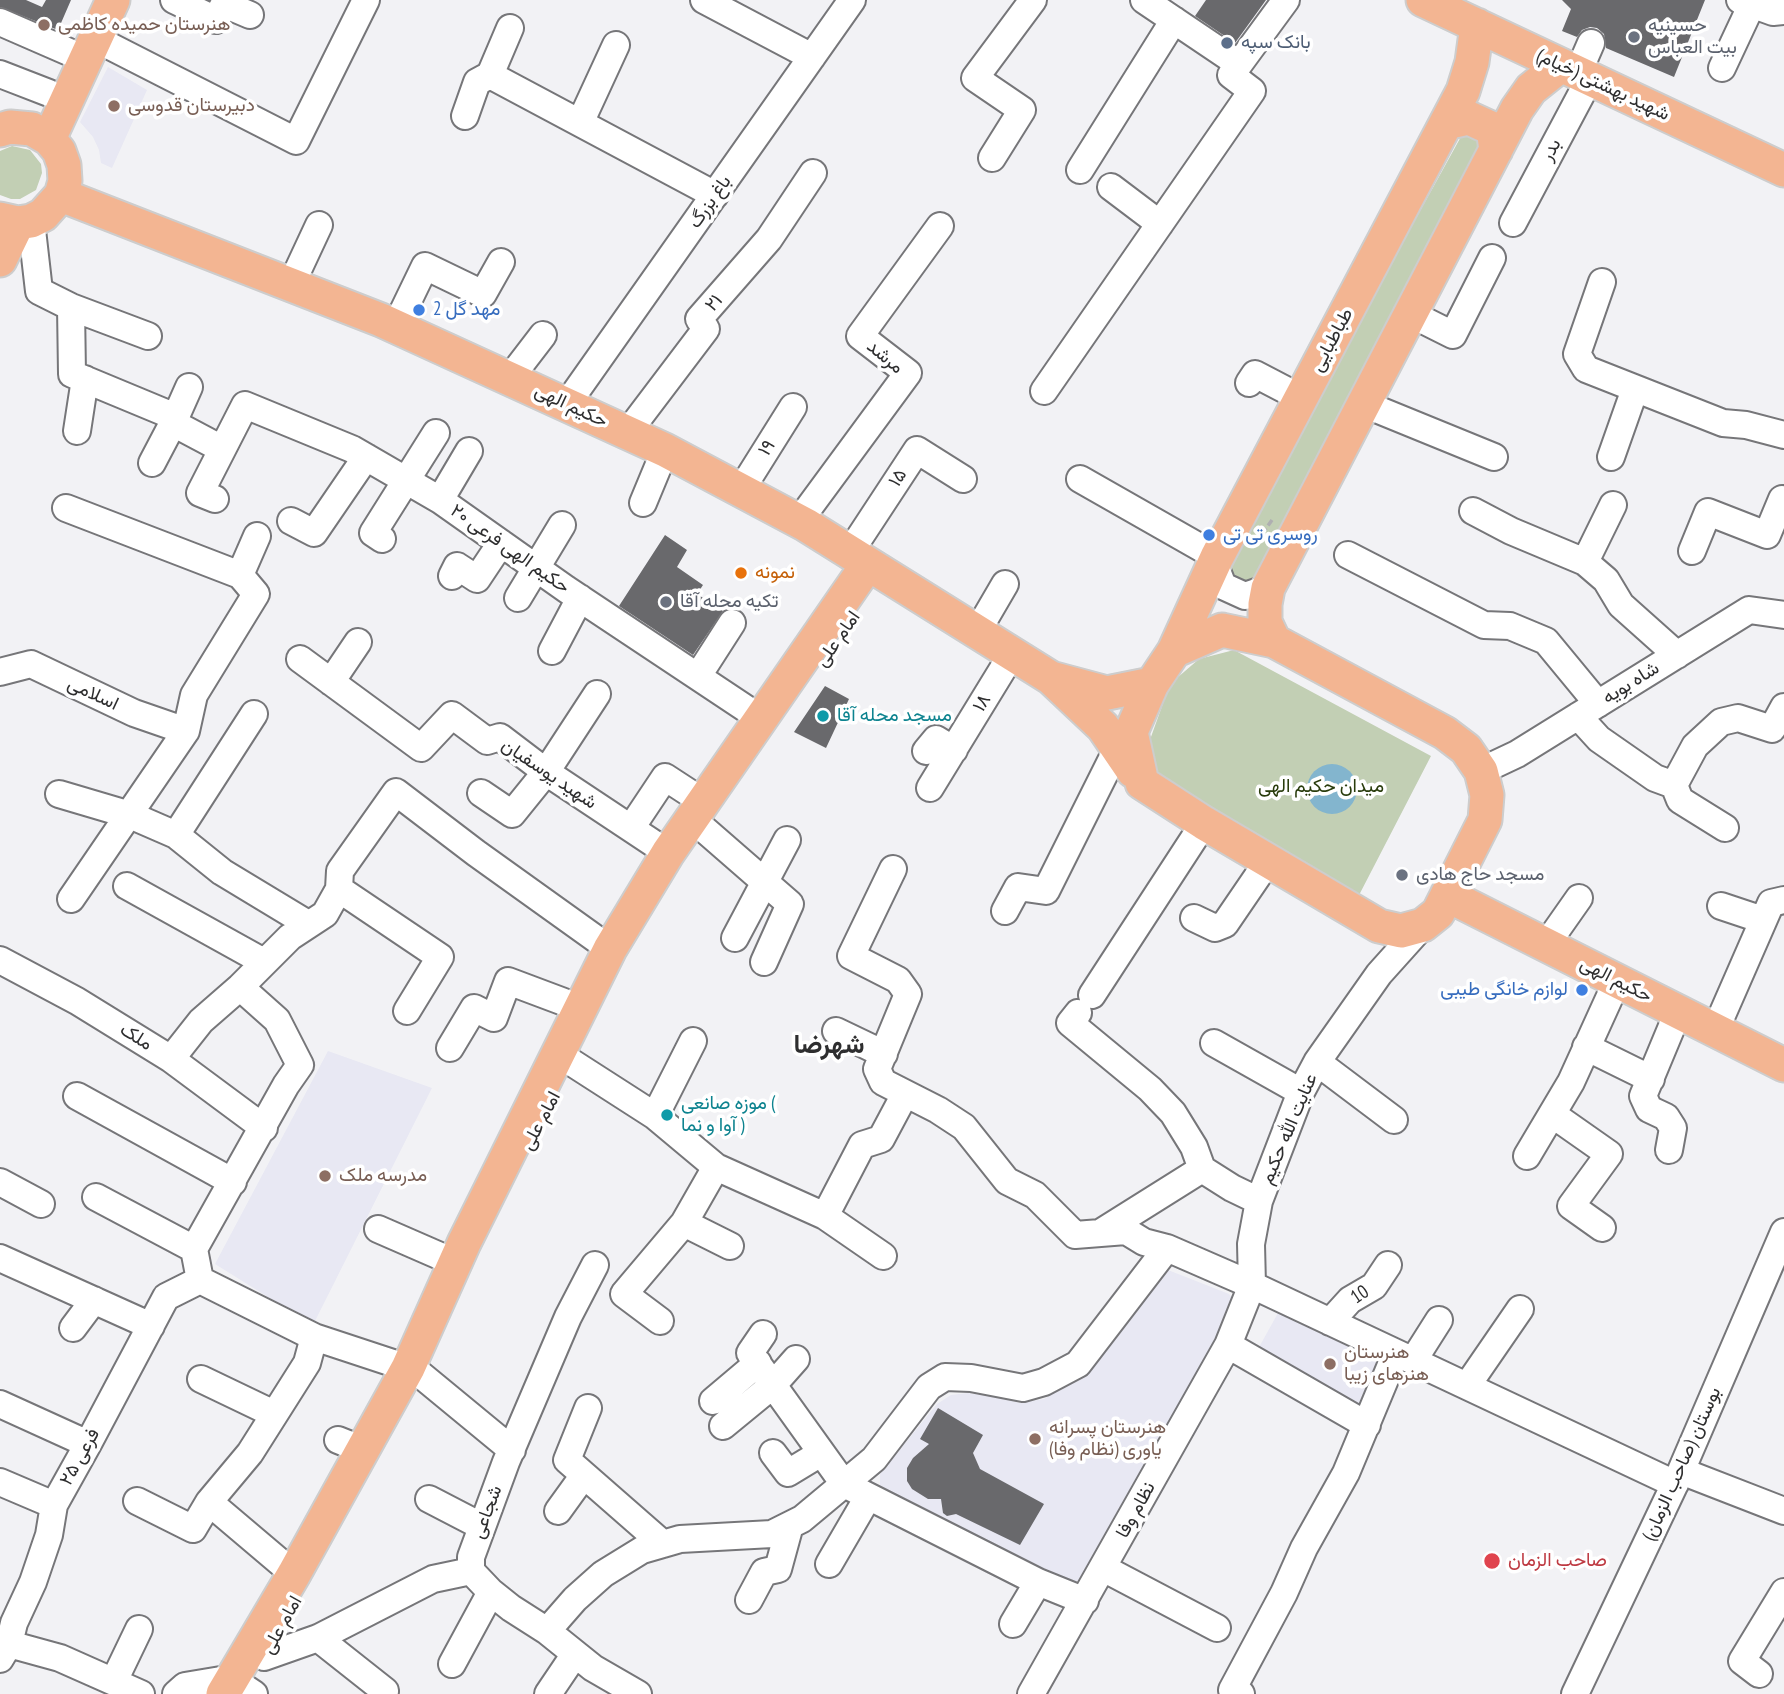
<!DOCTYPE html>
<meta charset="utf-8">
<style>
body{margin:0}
canvas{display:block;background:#f2f2f5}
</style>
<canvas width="1784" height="1694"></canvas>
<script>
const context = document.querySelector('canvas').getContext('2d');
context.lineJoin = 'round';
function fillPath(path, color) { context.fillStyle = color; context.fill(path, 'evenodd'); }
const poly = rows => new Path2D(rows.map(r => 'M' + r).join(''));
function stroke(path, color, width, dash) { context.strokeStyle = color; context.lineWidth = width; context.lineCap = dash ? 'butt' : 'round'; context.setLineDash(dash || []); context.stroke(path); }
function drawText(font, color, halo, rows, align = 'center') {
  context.font = font + ' "PT Sans Narrow",Vazirmatn,sans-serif'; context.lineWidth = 7; context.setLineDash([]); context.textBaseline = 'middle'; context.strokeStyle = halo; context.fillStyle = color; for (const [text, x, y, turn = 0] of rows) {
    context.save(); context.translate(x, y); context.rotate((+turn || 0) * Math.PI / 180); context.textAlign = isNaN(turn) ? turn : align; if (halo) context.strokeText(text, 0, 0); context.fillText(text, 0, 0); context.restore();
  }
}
const built = poly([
 [108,67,147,90,112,168,101,163,99,150,93,137,80,122],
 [328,1051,432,1088,313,1325,215,1264],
 [1168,1270,1229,1294,1237,1306,1081,1579,1066,1586,880,1488,880,1474,937,1404,951,1395,968,1393,997,1397,1020,1403,1044,1399,1074,1380],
 [1278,1313,1375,1357,1378,1371,1360,1408,1258,1349]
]);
const green = poly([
 [1463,133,1489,138,1256,586,1232,577,1230,566,1377,289],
 [12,146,30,150,41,164,42,173,36,190,20,199,11,199,0,195,0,151],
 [1234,650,1431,756,1357,899,1163,786,1147,748,1170,684,1199,659]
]);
const water = poly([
 '1307 789a25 25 0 1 1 50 0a25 25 0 1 1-50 0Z'
]);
const building = poly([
 [0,0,26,0,42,7,46,0,71,0,58,30,0,7],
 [1206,0,1266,0,1235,43,1195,16],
 [1562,0,1705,0,1674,77,1606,48,1604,34,1597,28,1590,27,1582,30,1577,37,1562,31,1571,9],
 [665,535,687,550,677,567,703,585,697,594,723,611,693,655,619,606],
 [825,686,849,699,826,748,794,732],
 [938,1408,983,1435,973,1453,980,1469,1044,1504,1020,1545,956,1514,947,1516,943,1513,941,1499,928,1499,912,1489,907,1481,907,1468,913,1458,929,1444,920,1439]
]);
const path = poly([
 [1262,534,1272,520]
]);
const minor = poly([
 [174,0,216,20,224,4,250,15],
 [704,0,812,57],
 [1144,0,1239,64],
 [1740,0,1773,12,1784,11],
 [0,22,69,52],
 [96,39,296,141,366,0],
 [1722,68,1752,4],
 [1578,73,1591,43],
 [0,74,49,93],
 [490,75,715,195],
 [465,116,477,82,490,75,510,28],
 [580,123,616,45],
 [992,158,1022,110,975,78,1033,0],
 [1080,170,1174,20],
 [1111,187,1160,224],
 [31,221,39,291,71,307,148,336],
 [1513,223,1590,78],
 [1602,282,1577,354,1586,369,1723,423,1746,425,1784,435],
 [291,285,319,225],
 [71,307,72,374,166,413,173,423,222,449],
 [1411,314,1453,335,1492,258],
 [396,326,425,266,483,294,501,262],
 [510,378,543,335],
 [1249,383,1255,374,1301,398],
 [1044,391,1252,91,1231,75,1286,0],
 [567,404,852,0],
 [1364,404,1494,457],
 [77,431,85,379],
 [628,432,706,329,699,319,769,239,813,173],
 [1611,457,1635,389],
 [152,463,173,423,189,387],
 [1080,479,1217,557],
 [741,490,793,407],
 [215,499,200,493,245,405,352,449,440,500,566,589,760,718],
 [440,500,469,451],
 [643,503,665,450],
 [66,508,240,575,256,594,194,695,186,731,71,899],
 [1473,511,1511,531,1585,562,1606,580,1621,605,1677,655],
 [291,521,314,533,366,457],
 [799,521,908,373,860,336,940,226],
 [382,539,373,533,436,433],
 [1692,551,1708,512,1767,535,1782,499,1784,500],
 [850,552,917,450,963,479],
 [1348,555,1484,625,1510,626,1546,641,1598,704],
 [1585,562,1613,505],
 [1214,563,1223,586,1245,596,1268,588],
 [240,575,257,536],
 [452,576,457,566,477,579,501,543],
 [518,598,562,525],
 [977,632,1005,584],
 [552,651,580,598],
 [300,659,421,748,452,715,487,741,500,737,546,772,668,853],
 [0,672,31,664,134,713,186,731],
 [698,676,732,623],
 [331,682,358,642],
 [1578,716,1599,739,1655,778,1674,785],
 [926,751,936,739,954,750],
 [1481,771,1517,754,1749,610,1784,615],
 [930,788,1012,654],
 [481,793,512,814,546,772,597,694],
 [59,794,130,815,176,835,222,872,308,924],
 [631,828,665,777,688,792],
 [1725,828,1680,800,1674,785,1695,746,1721,722,1738,718,1772,729,1784,707],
 [705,830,790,904,764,962],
 [176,835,254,714],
 [893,869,851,956,898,980,908,994,877,1069,883,1082,938,1110,964,1127,1007,1181,1035,1195,1075,1235,1126,1231,1144,1242,1167,1248],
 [127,886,264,962],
 [1721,906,1763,920],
 [1005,911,1018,887,1046,891,1117,749],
 [1194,918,1215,928,1225,924,1268,861],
 [735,938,787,840],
 [1546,945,1579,898],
 [0,960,77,1001,171,1059,264,1128],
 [240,987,277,1020,300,1065,286,1085,194,1249,200,1280,314,1337,307,1363,250,1453,209,1502,294,1574],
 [1092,995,1204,823],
 [407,1011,440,957,339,889,340,871,396,792,476,853,610,949],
 [1078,1013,1070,1023,1150,1089,1173,1113,1194,1147,1202,1169,1232,1188,1259,1201],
 [836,1031,884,1054],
 [1715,1031,1771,903,1784,900],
 [1214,1043,1301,1092],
 [1586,1047,1651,1079],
 [450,1048,474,1008,494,1018,508,981,580,1008],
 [171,1059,201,1021,240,987,290,937,325,914,339,889],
 [571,1062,655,1116,716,1167,825,1216,883,1256],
 [1317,1062,1394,1120],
 [77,1096,233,1182],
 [1552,1114,1609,1154,1571,1206,1602,1228],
 [655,1116,693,1041],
 [1669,1150,1673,1128,1666,1117,1649,1109,1643,1096,1678,1012],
 [1527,1156,1571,1082,1617,981],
 [0,1182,41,1204],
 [96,1197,194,1249],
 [825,1216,862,1145,881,1139,905,1094],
 [684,1223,730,1246],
 [378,1229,456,1263],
 [1100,1233,1202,1169],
 [0,1258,151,1326],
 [595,1265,568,1317,506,1462,471,1557,471,1571,491,1592,511,1608,547,1631,593,1668,638,1694],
 [660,1321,624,1294,684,1223,716,1167],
 [1330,1322,1350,1300,1374,1286,1388,1265],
 [73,1328,94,1300],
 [763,1334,750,1353,844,1484,1038,1582,1085,1601],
 [314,1337,408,1368],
 [1228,1345,1367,1425],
 [1413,1361,1439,1320],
 [421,1375,512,1450],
 [201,1379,274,1414],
 [1467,1386,1520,1309],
 [713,1401,758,1363],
 [0,1404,88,1444],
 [588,1408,567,1460,663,1544],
 [723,1426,773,1385,796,1359],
 [338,1440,363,1450],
 [773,1453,788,1473,821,1453],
 [1681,1471,1784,1511],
 [0,1482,54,1505],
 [429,1499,481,1526],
 [137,1501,193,1529,209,1502],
 [558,1511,584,1475],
 [829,1564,868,1497],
 [1103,1568,1217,1628],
 [749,1600,764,1572,778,1569,790,1525],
 [1013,1624,1038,1582],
 [547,1631,575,1599,603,1574,642,1550,680,1539,772,1534,802,1519,874,1459,929,1387,945,1377,971,1378,1023,1388,1044,1382,1078,1364,1167,1248,1252,1285,1675,1484],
 [318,1638,385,1691],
 [9,1644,60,1658,141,1694],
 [264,1657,318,1638,433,1579,471,1571],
 [0,1659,9,1644,14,1623,33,1582,49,1535,54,1505,88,1444,166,1297,200,1280],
 [452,1664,491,1592],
 [1759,1674,1742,1661,1784,1592],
 [114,1681,139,1629],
 [245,1688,254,1694],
 [176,1694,185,1686,233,1678],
 [548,1694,575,1654],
 [1031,1694,1228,1345,1252,1285,1251,1244,1259,1201,1301,1092,1317,1062,1379,974,1423,925],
 [1241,1694,1232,1690,1284,1593,1304,1548,1346,1473,1396,1353],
 [1575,1694,1681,1471,1784,1232]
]);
const major = poly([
 [1423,0,1784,170],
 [1446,123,1469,118,1493,129,1496,150],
 [0,130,10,127,32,129,49,139,59,151,64,165,65,181,61,195,43,215,31,221,18,223,0,219],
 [49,139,113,0],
 [61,195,381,320,665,450,806,525,1051,678],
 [0,260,18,223],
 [1222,630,1274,641,1445,733,1466,749,1481,771,1487,795,1485,820,1438,913,1423,925,1401,931,1379,926,1204,823,1142,783,1131,732,1152,684,1174,651,1222,630],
 [1274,641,1265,622,1265,604,1268,588,1517,109,1531,89,1561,65],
 [1174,651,1217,557,1463,91,1472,62,1477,25],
 [1133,771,1103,727,1051,678,1107,693,1152,684],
 [1447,895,1784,1065],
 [223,1694,294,1574,408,1368,464,1243,610,949,668,853,868,564]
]);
const markers = [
 [44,25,7,"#8d6e63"],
 [1634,37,7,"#6b7280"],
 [1227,43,7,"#5c6f8a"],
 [114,106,7,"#8d6e63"],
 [419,310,7,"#3f7fe0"],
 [1209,535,7,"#3f7fe0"],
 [741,573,7,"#e8710a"],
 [666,602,7,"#6b7280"],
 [823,716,7,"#0f9aa8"],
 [1402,875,7,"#6b7280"],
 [1582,990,7,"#3f7fe0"],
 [667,1115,7,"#0f9aa8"],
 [325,1176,7,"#8d6e63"],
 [1330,1364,7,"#8d6e63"],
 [1035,1439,7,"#8d6e63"],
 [1492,1561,9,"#e0444e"]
];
const educationNames = [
 ["هنرستان حمیده کاظمی",58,25],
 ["دبیرستان قدوسی",128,106],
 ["مدرسه ملک",339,1176],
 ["هنرستان",1344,1353],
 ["هنرهای زیبا",1344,1375],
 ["هنرستان پسرانه",1049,1428],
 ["یاوری (نظام وفا)",1049,1450]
];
const worshipNames = [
 ["حسینیه",1648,26],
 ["بیت العباس",1648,48],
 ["تکیه محله آقا",680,602],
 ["مسجد حاج هادی",1416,875]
];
const serviceNames = [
 ["بانک سپه",1241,43]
];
const streetNames = [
 ["شهید بهشتی (خیام)",1603,85,25],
 ["بدر",1551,150,-62],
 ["باغ بزرگ",710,202,-55],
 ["۲۱",714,303,-48],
 ["طباطبایی",1332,340,-62],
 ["مرشد",885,357,40],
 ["حکیم الهی",571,406,25],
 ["۱۹",767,448,-58],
 ["۱۵",898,478,-57],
 ["حکیم الهی فرعی ۲۰",510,549,35],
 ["امام علی",838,639,-55],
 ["شاه بویه",1631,683,-32],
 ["اسلامی",93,694,25],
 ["۱۸",982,703,-59],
 ["شهید یوسفیان",549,774,34],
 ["حکیم الهی",1616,980,27],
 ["ملک",136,1037,32],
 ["امام علی",541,1121,-62],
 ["عنایت الله حکیم",1289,1129,-67],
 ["10",1360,1295,-34],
 ["فرعی ۲۵",80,1457,-61],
 ["بوستان (صاحب الزمان)",1682,1464,-66],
 ["نظام وفا",1136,1510,-61],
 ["شجاعی",487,1512,-69],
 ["امام علی",282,1625,-61]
];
const shopNames = [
 ["مهد گل 2",433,310],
 ["روسری تی تی",1223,535],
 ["لوازم خانگی طیبی",1568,990,"right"]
];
const foodNames = [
 ["نمونه",755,573]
];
const cultureNames = [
 ["مسجد محله آقا",837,716],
 ["موزه صانعی (",681,1104],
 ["آوا و نما )",681,1126]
];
const parkNames = [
 ["میدان حکیم الهی",1321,787]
];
const healthNames = [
 ["صاحب الزمان",1508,1561]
];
const districtNames = [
 ["شهرضا",829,1046]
];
fillPath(built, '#e8e8f3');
fillPath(green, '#c2cfb4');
fillPath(water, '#83b5ce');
fillPath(building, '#69696c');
stroke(minor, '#767679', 30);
stroke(major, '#cdcdcd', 37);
stroke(path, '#afafb1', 3.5, [7, 3.5]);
stroke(minor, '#fff', 26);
stroke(major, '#f3b592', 33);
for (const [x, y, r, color] of markers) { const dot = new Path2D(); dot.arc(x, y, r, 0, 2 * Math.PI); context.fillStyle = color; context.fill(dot); stroke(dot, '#fff', 2.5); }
drawText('19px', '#785e54', '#fff', educationNames, 'left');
drawText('19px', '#5b616d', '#fff', worshipNames, 'left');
drawText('19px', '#4e5e75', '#fff', serviceNames, 'left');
drawText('19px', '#2e2e2f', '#fff', streetNames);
drawText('19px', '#366cbe', '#fff', shopNames, 'left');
drawText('19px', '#c56008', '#fff', foodNames, 'left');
drawText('19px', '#0d838f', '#fff', cultureNames, 'left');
drawText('19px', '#293c0c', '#fff', parkNames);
drawText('19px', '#be3a42', '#fff', healthNames, 'left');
drawText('bold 26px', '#2e2e2f', '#fff', districtNames);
</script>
